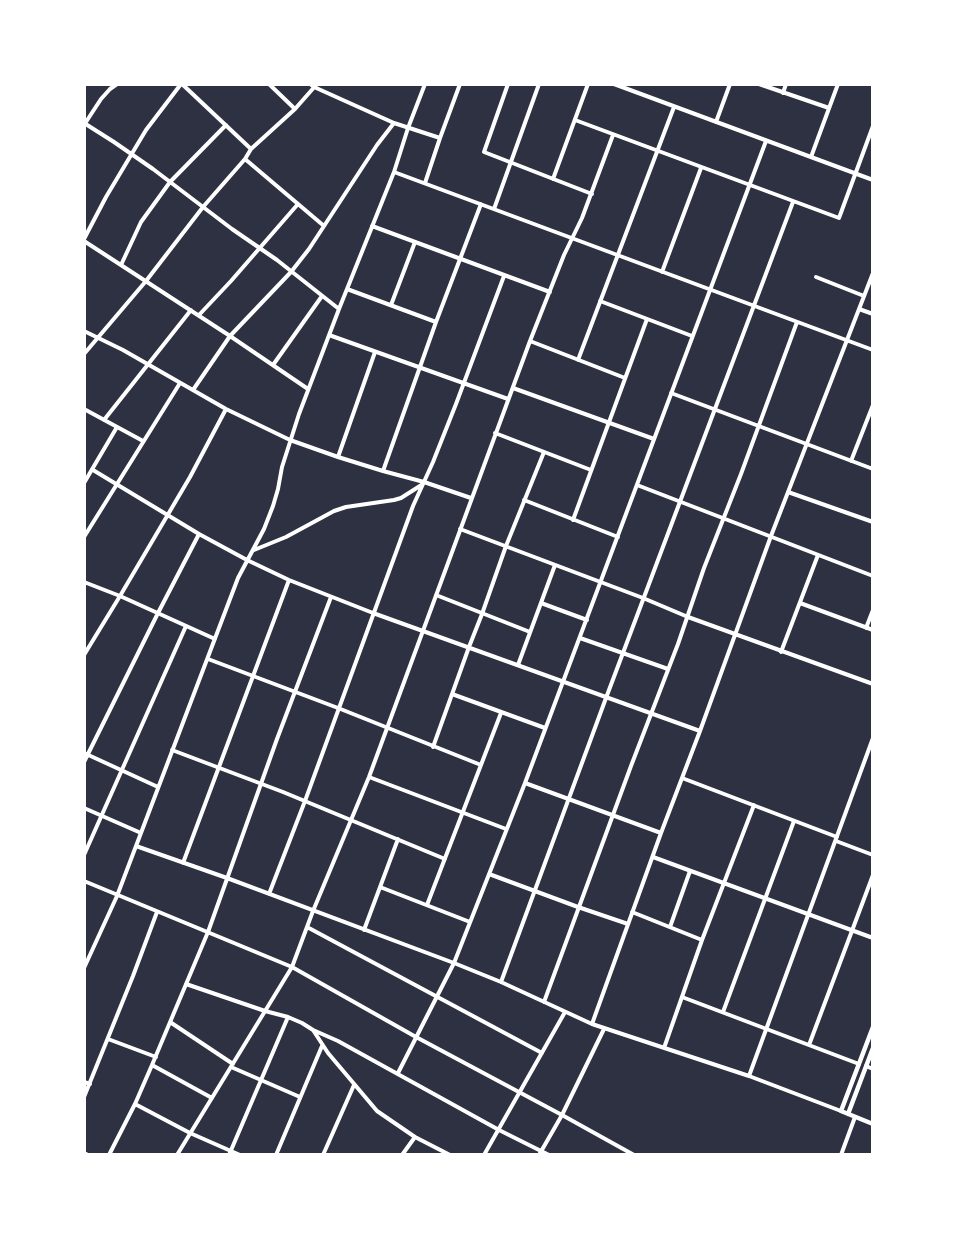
<!DOCTYPE html>
<style>
body{margin:0}
#map{position:relative;width:957px;height:1239px;overflow:hidden;background:#2d3142;font-family:Signika,sans-serif}
canvas{display:block}
.frame{position:absolute;inset:0;border:86px solid #fff;pointer-events:none}
</style>
<div id="map">
<canvas width="957" height="1239"></canvas>
<div class="frame"></div>
</div>
<script>
const context = document.querySelector('canvas').getContext('2d');
context.lineJoin = 'round';
const poly = rows => new Path2D(rows.map(r => 'M' + r).join(''));
function stroke(path, color, width, dash) { context.strokeStyle = color; context.lineWidth = width; context.lineCap = dash ? 'butt' : 'round'; context.setLineDash(dash || []); context.stroke(path); }
const minor = poly([
 [182,84,251,149],
 [269,84,295,109],
 [310,84,314,87,394,123,440,138],
 [508,84,484,152,592,194],
 [614,84,873,180],
 [759,84,829,108],
 [783,93,786,84],
 [575,120,839,218,873,126],
 [716,122,730,84],
 [84,123,114,142,153,169,232,229,277,260,339,309],
 [84,125,101,99,110,89,117,84],
 [811,157,838,84],
 [245,159,324,226],
 [394,172,873,350],
 [553,179,588,84],
 [425,183,440,138,460,84],
 [494,209,539,84],
 [372,226,550,292],
 [84,239,106,197,146,130,181,84],
 [84,241,230,336,308,389],
 [121,265,141,222,170,182,226,125],
 [662,272,701,168],
 [816,277,864,296],
 [347,289,436,322],
 [600,301,692,336],
 [391,305,415,242],
 [859,309,873,314],
 [199,315,231,281,298,204],
 [84,331,123,350,226,409,290,440,338,457,383,471,424,482,471,498],
 [329,335,508,399],
 [530,341,625,378],
 [84,354,146,281,203,207,245,159,251,149,295,109,317,84],
 [578,360,674,107],
 [273,365,322,296],
 [513,388,654,439],
 [193,390,230,336,291,272,309,249,377,145,394,123],
 [671,393,873,469],
 [84,409,143,441],
 [104,420,191,310],
 [495,433,591,470],
 [338,457,375,352],
 [851,461,873,405],
 [93,470,199,534,247,560,289,580,373,613,700,731],
 [383,471,436,322,481,204],
 [84,483,117,427],
 [637,485,873,576],
 [788,492,873,522],
 [524,500,618,537],
 [573,520,647,319],
 [460,529,643,598,688,617,873,684],
 [84,537,180,383],
 [254,550,286,537,334,511,346,507,394,500,401,498,423,484],
 [84,582,120,596,215,639],
 [436,595,530,632],
 [541,603,587,620],
 [800,603,873,630],
 [866,628,873,610],
 [580,638,668,669],
 [781,652,818,555],
 [84,655,120,596,190,477,226,409],
 [208,659,338,708,481,765],
 [518,665,555,565],
 [452,694,545,728],
 [433,747,469,647,482,614,506,546,544,452],
 [172,750,283,792,445,859],
 [84,753,158,787],
 [84,762,158,613,199,534],
 [369,777,506,829],
 [682,778,837,837],
 [525,783,661,833],
 [84,808,141,833],
 [836,841,873,855],
 [136,846,227,878,454,963,501,982,592,1024,749,1076,841,1111],
 [84,855,186,626],
 [653,857,873,938],
 [183,863,289,580],
 [489,874,578,907,628,924],
 [84,881,292,967,416,1037,562,1115,634,1155],
 [380,887,470,922],
 [269,894,305,801,413,506,433,462,456,404,504,276],
 [427,905,501,713],
 [632,912,702,940],
 [307,927,542,1053],
 [670,927,690,871],
 [364,930,398,839],
 [84,968,117,896,238,578,264,529,273,506,278,489,282,467,299,414,339,309,394,172,408,128,425,84],
 [501,982,606,698,793,202],
 [186,984,265,1011,288,1017,302,1023,313,1030,338,1041,499,1130,549,1155],
 [682,997,859,1064],
 [544,1002,631,766,678,644,704,568,741,474,797,322],
 [723,1012,794,821],
 [170,1022,233,1064],
 [592,1024,661,833,700,731,771,536,873,273],
 [313,1030,328,1053,377,1111,415,1137,450,1155],
 [108,1039,156,1057],
 [809,1045,873,875],
 [664,1048,702,940,754,805],
 [152,1065,212,1098],
 [866,1066,873,1069],
 [231,1067,300,1097],
 [398,1073,454,963,525,783,766,141],
 [749,1076,873,738],
 [84,1082,90,1084],
 [84,1097,133,976,157,912],
 [135,1104,190,1133,240,1155],
 [84,1153,88,1155],
 [109,1155,135,1104,152,1065,208,932,277,739,331,597],
 [177,1155,292,967,313,911,369,777,530,341,564,255,582,218,613,135],
 [229,1155,288,1017],
 [276,1155,322,1046],
 [323,1155,354,1085],
 [402,1155,415,1137],
 [484,1155,565,1012],
 [539,1155,562,1115,604,1029],
 [841,1155,855,1117]
]);
const tertiary = poly([
 [873,1027,841,1111,873,1124],
 [848,1114,873,1048]
]);
stroke(minor, '#fff', 4);
stroke(tertiary, '#fff', 4.5);
</script>
